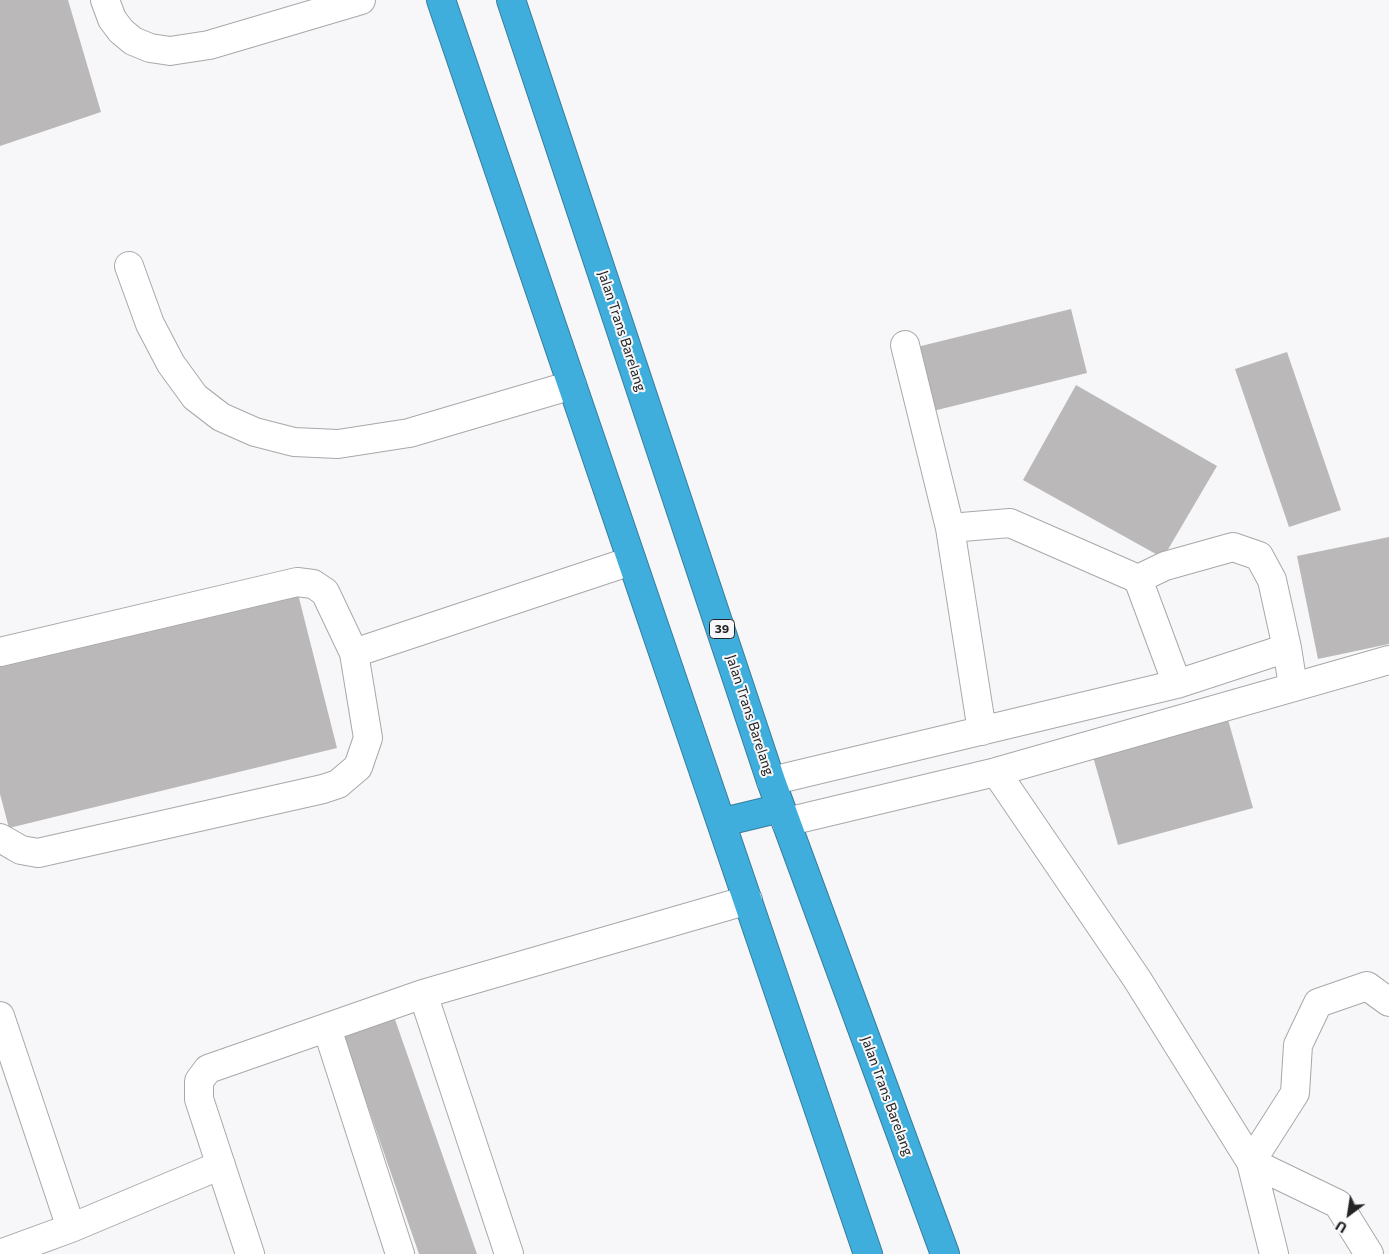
<!DOCTYPE html>
<style>
body{margin:0}
#map{position:relative;width:1389px;height:1254px;overflow:hidden;background:#f7f7f9;font-family:Commissioner,sans-serif}
canvas{display:block}
.north{position:absolute;left:1324px;top:1189px;width:50px;height:50px;-webkit-text-stroke:4px #f7f7f9;paint-order:stroke;rotate:211deg;font-size:14px;font-weight:700;line-height:20px;text-align:center;color:#242425}
.north::after{content:'';display:block;margin:auto;width:18px;height:22px;background:#242425;clip-path:polygon(50% 0,100% 100%,50% 72%,0 100%)}
</style>
<div id="map">
<canvas width="1389" height="1254"></canvas>
<div class="north">U</div>
</div>
<script>
const context = document.querySelector('canvas').getContext('2d');
context.lineJoin = 'round';
function fillPath(path, color) { context.fillStyle = color; context.fill(path, 'evenodd'); }
const poly = rows => new Path2D(rows.map(r => 'M' + r).join(''));
function stroke(path, color, width, dash) { context.strokeStyle = color; context.lineWidth = width; context.lineCap = dash ? 'butt' : 'round'; context.setLineDash(dash || []); context.stroke(path); }
function drawText(font, color, halo, rows, align = 'center') {
  context.font = font + ' Commissioner,sans-serif'; context.lineWidth = 4; context.setLineDash([]); context.textBaseline = 'middle'; context.strokeStyle = halo; context.fillStyle = color; for (const [text, x, y, turn = 0] of rows) {
    context.save(); context.translate(x, y); context.rotate((+turn || 0) * Math.PI / 180); context.textAlign = isNaN(turn) ? turn : align; if (halo) context.strokeText(text, 0, 0); context.fillText(text, 0, 0); context.restore();
  }
}
const building = poly([
 [0,0,68,0,101,112,0,146],
 [1071,309,1087,373,929,412,913,348],
 [1287,352,1341,510,1289,527,1235,369],
 [1076,385,1217,466,1163,558,1023,480],
 [1389,537,1389,644,1318,659,1297,556],
 [298,594,337,748,9,828,0,794,0,666],
 [1227,716,1253,808,1118,845,1092,753],
 [391,1008,477,1254,419,1254,340,1026]
]);
const minor = poly([
 [105,0,112,19,121,31,133,41,150,48,170,51,209,45,361,0],
 [129,266,150,324,171,364,195,397,221,417,255,432,294,442,338,444,409,433,572,385],
 [905,345,950,528],
 [0,652,297,582,313,584,325,592,354,653,631,561],
 [1177,684,1138,579,1165,566,1233,547,1259,556,1272,580,1287,648],
 [982,731,950,528,1010,523,1138,579],
 [996,772,1137,979,1251,1162,1274,1254],
 [771,781,1177,684,1287,648,1293,686],
 [786,822,996,772,1389,660],
 [0,838,21,850,38,853,323,789,338,784,358,767,368,738,354,653],
 [423,994,509,1254],
 [0,1016,71,1228],
 [327,1028,400,1254],
 [0,1254,71,1228,221,1165],
 [250,1254,199,1099,199,1081,208,1069,423,994,748,900],
 [1369,1254,1338,1204,1251,1162,1295,1093,1298,1045,1318,1003,1367,986,1389,1002]
]);
const highway = poly([
 [441,0,868,1254],
 [511,0,771,781,945,1254],
 [723,822,781,808]
]);
const shields = [
 [722,629,25]
];
const shieldNames = [
 ["39",722,629]
];
const streetNames = [
 ["Jalan Trans Barelang",622,331,72],
 ["Jalan Trans Barelang",750,715,72],
 ["Jalan Trans Barelang",887,1096,70]
];
fillPath(building, '#bab8b9');
stroke(minor, '#a8a8aa', 30);
stroke(highway, '#367e9d', 30);
stroke(minor, '#fff', 28);
stroke(highway, '#3faedd', 28);
for (const [x, y, w] of shields) { const box = new Path2D(); box.roundRect(x - w / 2, y - 9.5, w, 19, 4); context.fillStyle = '#f7f7f9'; context.fill(box); stroke(box, '#242425', 1); }
drawText('bold 12px', '#242425', null, shieldNames);
drawText('14px', '#242425', '#f7f7f9', streetNames);
</script>
